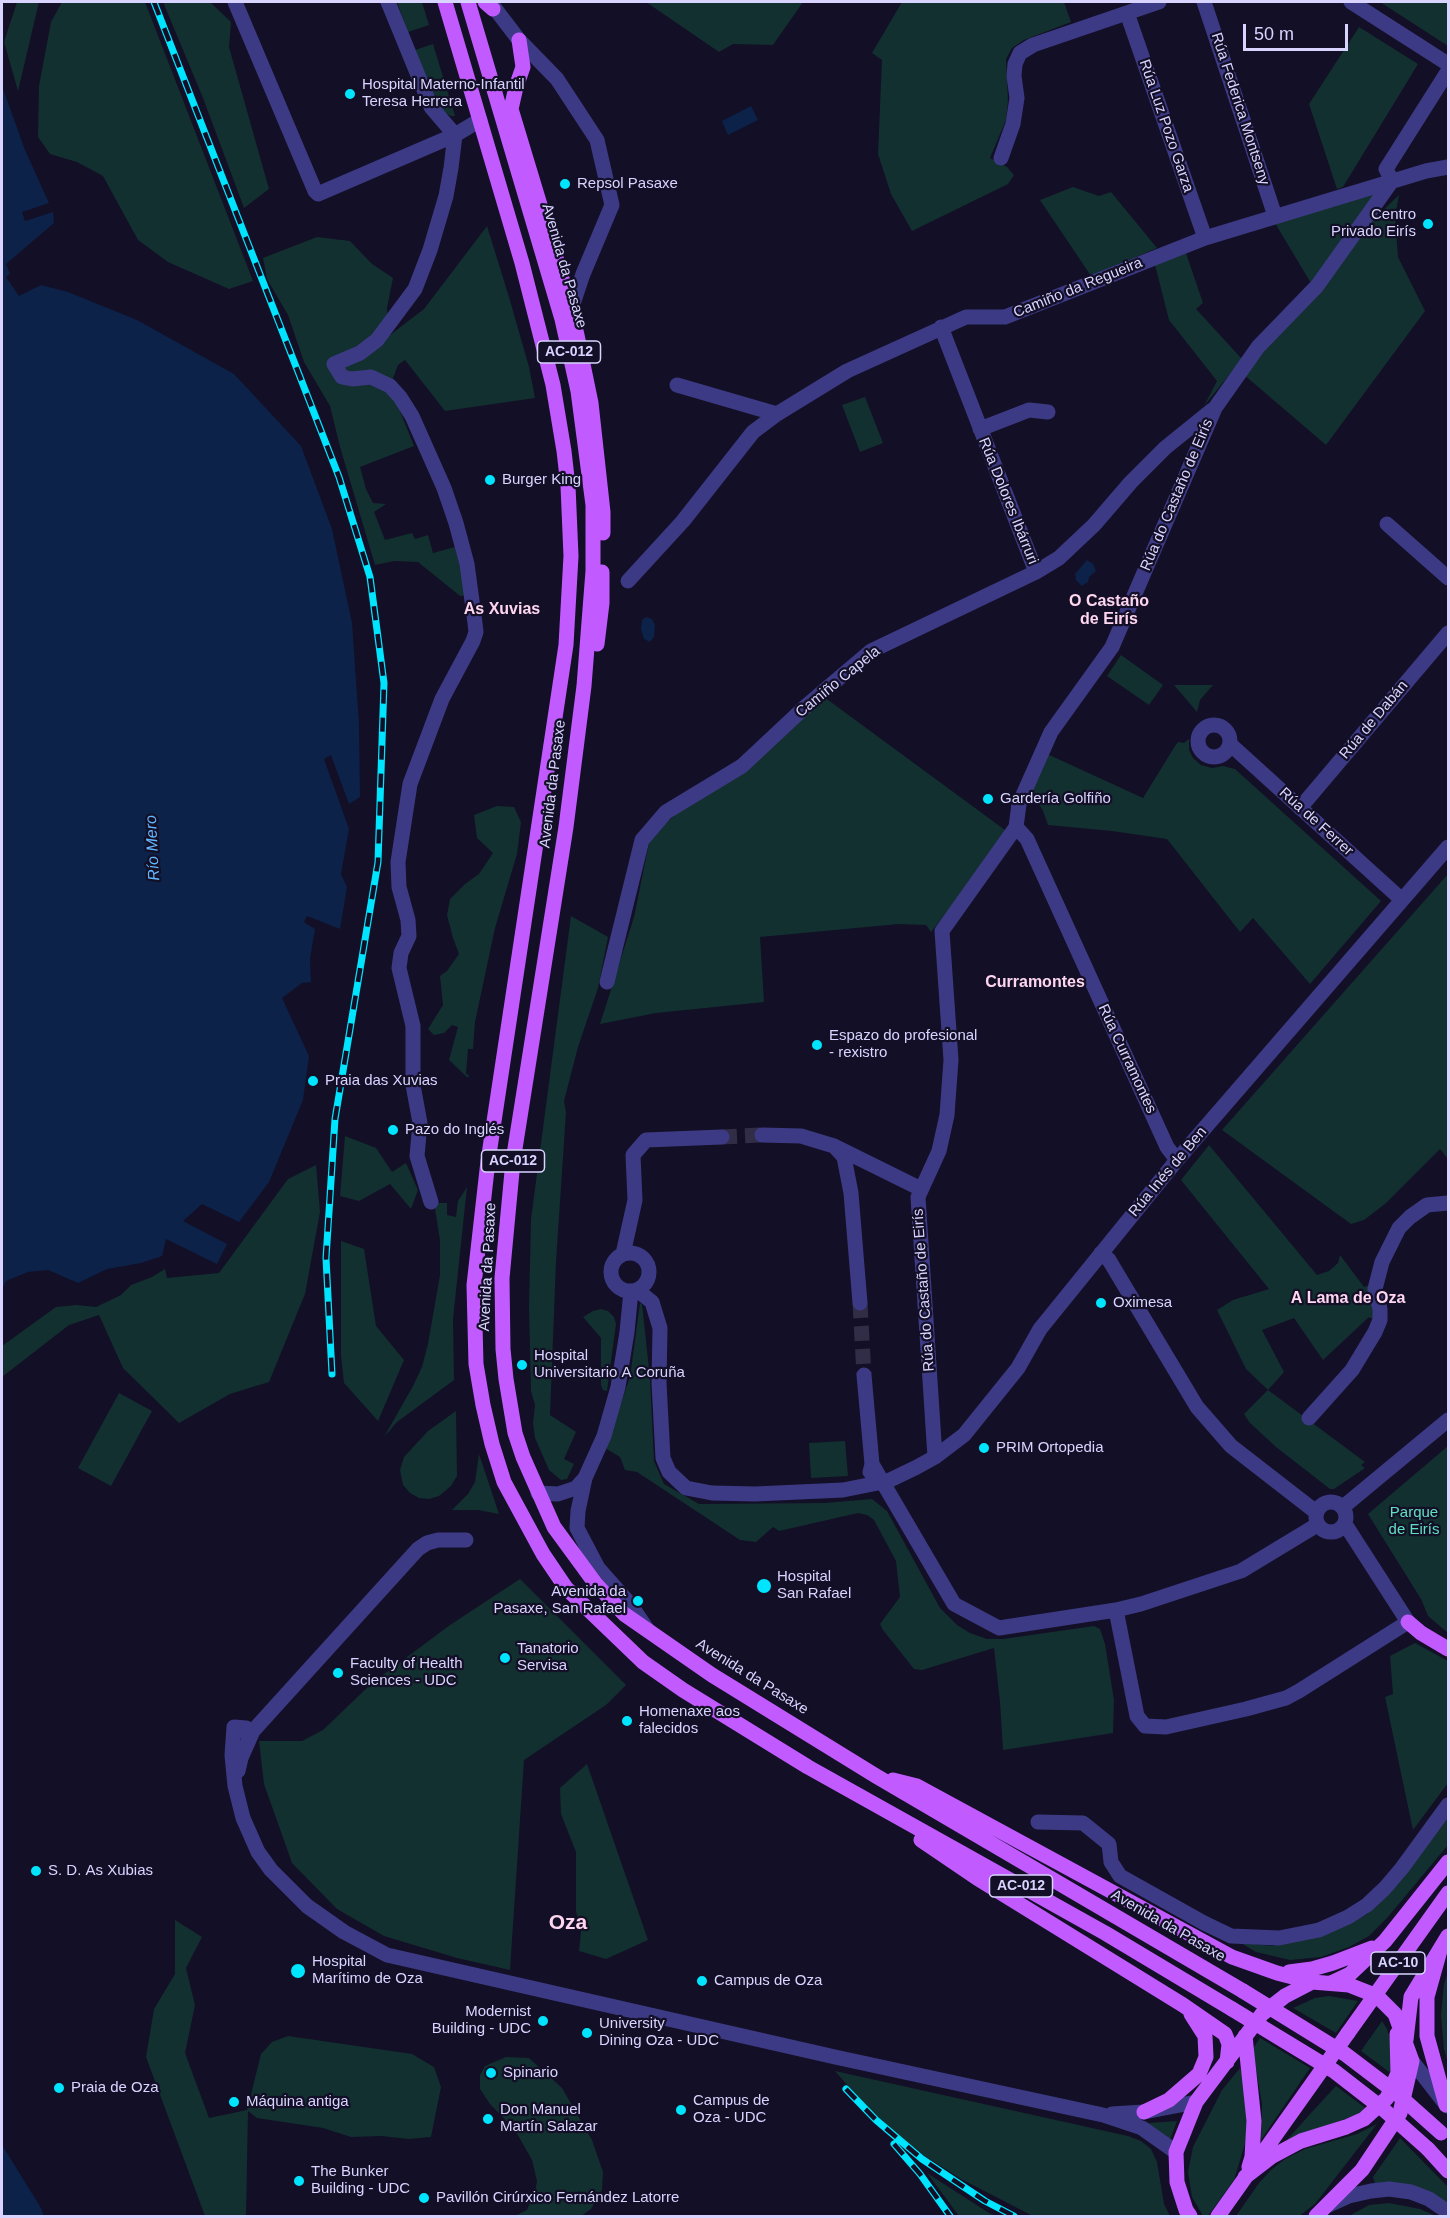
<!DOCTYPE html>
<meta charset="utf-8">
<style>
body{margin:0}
#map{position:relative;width:1450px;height:2218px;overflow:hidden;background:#130f26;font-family:Arial,sans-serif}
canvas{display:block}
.frame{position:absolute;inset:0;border:3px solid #d9d4ff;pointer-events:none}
.scale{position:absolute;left:1243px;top:24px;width:105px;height:27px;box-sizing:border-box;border:3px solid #d9d4ff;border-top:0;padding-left:8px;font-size:18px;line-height:21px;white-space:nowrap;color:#d9d4ff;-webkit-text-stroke:4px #130f26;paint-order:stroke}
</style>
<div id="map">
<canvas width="1450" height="2218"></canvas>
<div class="frame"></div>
<div class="scale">50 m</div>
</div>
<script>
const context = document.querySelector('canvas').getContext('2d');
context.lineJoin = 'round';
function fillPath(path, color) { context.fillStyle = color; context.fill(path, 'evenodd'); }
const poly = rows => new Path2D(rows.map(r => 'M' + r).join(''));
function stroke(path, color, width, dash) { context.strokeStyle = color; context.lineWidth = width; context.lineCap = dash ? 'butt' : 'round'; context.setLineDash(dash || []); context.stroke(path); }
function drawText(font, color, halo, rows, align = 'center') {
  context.font = font + ' Arial,sans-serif'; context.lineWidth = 4.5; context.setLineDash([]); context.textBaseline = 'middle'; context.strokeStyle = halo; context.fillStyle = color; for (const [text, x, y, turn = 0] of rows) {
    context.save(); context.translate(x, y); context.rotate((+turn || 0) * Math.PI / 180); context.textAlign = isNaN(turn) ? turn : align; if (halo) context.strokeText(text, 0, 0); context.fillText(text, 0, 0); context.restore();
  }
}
const green = poly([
 [17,2,39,2,18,91,4,42],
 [62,2,145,2,253,281,229,289,168,262,138,240,103,176,77,162,50,154,38,137,39,86,51,22],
 [163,2,210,2,231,22,229,47,269,189,244,208,203,98],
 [397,2,422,2,429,25,408,32],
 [646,2,803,2,773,45,733,44,719,52],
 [902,2,1064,2,1071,22,1024,40,1012,48,1006,59,1008,101,1006,120,990,158,1007,167,1014,175,1008,184,912,231,891,194,878,154,882,60,872,53],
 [1380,2,1448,2,1448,46],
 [1359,27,1418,64,1343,187,1337,189,1309,104],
 [433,44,455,116,451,116,440,110,415,50],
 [1073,187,1099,196,1111,192,1157,248,1091,276,1040,200],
 [1375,194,1312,285,1275,223],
 [1399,195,1395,217,1398,257,1425,311,1326,445,1243,374,1371,222],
 [487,226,509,297,529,367,535,398,445,411,405,360,398,365,390,386,414,446,360,467,366,489,373,503,386,504,374,512,385,540,412,533,415,539,428,535,433,553,455,547,467,595,460,596,418,562,394,561,375,565,340,447,330,406,304,362,288,315,267,279,263,258,317,237,350,241,372,264,393,278,387,308,390,335,424,309],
 [1186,253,1203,303,1196,309,1242,359,1204,406,1217,381,1169,320,1155,265],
 [865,397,883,443,860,452,842,405],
 [1121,655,1163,685,1149,705,1107,676],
 [1174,685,1213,685,1200,700,1197,712],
 [824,697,1005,830,966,887,931,932,926,925,899,924,760,937,764,1002,656,1013,600,1024,634,917,650,838,679,811],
 [1189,739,1189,750,1193,758,1201,765,1212,768,1223,766,1235,769,1381,901,1310,984,1253,918,1240,932,1167,839,1112,831,1048,825,1043,811,1029,787,1045,753,1143,798,1175,746,1178,742,1184,743],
 [497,806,514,807,521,822,517,854,495,928,475,1022,473,1049,468,1049,466,1074,469,1075,468,1078,449,1060,458,1027,452,1025,444,1033,434,1035,428,1029,443,1005,440,976,447,971,459,954,453,938,447,915,450,899,465,884,479,874,493,853,477,838,474,815],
 [1448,874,1448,1159,1440,1149,1385,1204,1364,1220,1351,1224,1222,1130],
 [571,916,608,937,598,988,578,1047,564,1101,566,1112,556,1262,550,1415,576,1432,564,1459,574,1464,567,1479,561,1480,549,1470,535,1438,533,1423,535,1405,531,1391,529,1306,531,1219],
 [345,1136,376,1148,392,1172,406,1163,418,1190,411,1209,390,1184,359,1201,340,1196],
 [1209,1145,1317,1275,1329,1271,1338,1263,1340,1255,1364,1287,1370,1285,1377,1322,1369,1317,1323,1360,1294,1318,1262,1330,1284,1372,1268,1390,1365,1462,1361,1465,1365,1468,1334,1489,1330,1489,1276,1447,1250,1423,1244,1414,1268,1390,1246,1369,1217,1310,1233,1300,1269,1289,1181,1180],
 [316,1165,320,1212,305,1294,269,1382,230,1394,179,1423,123,1368,99,1315,69,1325,2,1377,2,1346,56,1307,77,1305,96,1307,121,1295,131,1285,152,1277,165,1269,167,1278,219,1273,288,1179],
 [467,1187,453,1319,454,1380,397,1422,384,1437,413,1386,422,1367,428,1344,440,1275,440,1240,434,1203,447,1203,447,1215,456,1217,458,1201],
 [341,1241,364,1249,376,1326,404,1360,378,1421,344,1383,341,1356],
 [640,1303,642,1304,650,1378,654,1461,664,1484,699,1504,825,1503,872,1499,887,1511,940,1608,957,1625,970,1633,987,1639,1003,1639,1094,1626,1100,1629,1105,1644,1114,1700,1113,1733,1003,1750,1000,1702,994,1648,922,1670,914,1669,883,1630,880,1624,900,1597,896,1561,874,1520,867,1515,858,1513,779,1531,773,1527,756,1542,740,1540,637,1472,625,1470,620,1457,605,1448,630,1377],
 [601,1309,608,1311,614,1317,616,1324,607,1391,603,1390,601,1385,601,1338,583,1317,593,1311],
 [119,1393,152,1411,111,1486,78,1468],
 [456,1411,457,1476,451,1486,439,1496,429,1499,419,1498,410,1493,403,1485,400,1470,404,1457,428,1431],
 [845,1441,848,1476,811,1478,809,1443],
 [1448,1446,1448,1633,1428,1616,1421,1599,1368,1514],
 [479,1454,499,1514,478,1510,452,1510,468,1494,475,1482],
 [520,1579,626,1685,606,1705,524,1760,510,1970,457,1958,384,1936,337,1909,292,1863,264,1784,259,1741,302,1741,323,1730,372,1683,450,1625],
 [1415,1643,1448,1661,1448,1783,1413,1830,1385,1697,1393,1694,1390,1656],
 [587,1764,648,1940,606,1959,579,1951,581,1932,576,1911,576,1852,561,1814,560,1788],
 [1448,1814,1448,1845,1387,1918,1369,1936,1349,1947,1321,1957,1290,1960,1256,1952,1239,1942,1272,1946,1336,1930,1366,1915,1378,1905,1415,1860],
 [175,1920,202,1937,186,1968,195,2005,185,2053,209,2118,247,2110,261,2054,272,2042,288,2036,412,2054,434,2067,441,2087,431,2137,409,2139,381,2136,351,2137,323,2128,257,2118,248,2111,246,2216,205,2216,146,2057,154,2009,175,1974],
 [1448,1972,1448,2063,1444,2049,1441,2015,1444,1984],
 [1329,1996,1358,2001,1336,2033,1293,2008,1315,1998],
 [1382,2021,1387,2029,1392,2046,1392,2074,1361,2051],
 [1260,2038,1310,2068,1261,2140,1262,2104,1254,2058,1254,2047],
 [506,2057,529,2058,562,2088,592,2140,603,2172,602,2190,591,2209,581,2216,515,2216,527,2210,535,2192,537,2181,532,2160,515,2130,490,2104,480,2089,480,2075,485,2066],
 [1240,2068,1245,2084,1248,2134,1234,2180,1208,2216,1203,2216,1192,2197,1188,2172,1193,2147,1222,2090],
 [835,2071,1128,2136,1141,2141,1151,2149,1157,2162,1164,2204,1170,2216,1033,2216,961,2179,925,2156,893,2131,861,2101],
 [1336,2086,1368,2110,1285,2142,1311,2113],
 [1177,2121,1170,2140,1149,2127,1149,2123],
 [1377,2124,1315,2204,1299,2216,1236,2216,1259,2183,1271,2170,1285,2159,1305,2149,1357,2134],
 [1400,2138,1448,2187,1448,2205,1375,2184,1373,2177],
 [927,2173,989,2213,996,2216,959,2216],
 [1389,2203,1420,2209,1436,2216,1349,2216,1369,2205]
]);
const water = poly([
 [2,86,25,150,49,203,22,212,25,221,53,212,54,223,6,264,10,274,6,277,19,296,41,285,68,292,137,320,234,374,301,446,332,529,352,623,359,724,360,797,349,804,331,755,324,759,349,829,341,874,347,887,340,929,307,916,304,922,315,929,310,959,311,982,302,983,282,998,309,1056,303,1100,269,1182,239,1222,202,1204,183,1221,227,1244,217,1264,166,1239,162,1256,141,1263,107,1269,78,1283,48,1270,28,1272,6,1281,2,1289],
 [751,106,758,120,728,135,722,121],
 [1087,560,1093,564,1096,571,1089,577,1088,582,1082,586,1076,580,1075,574],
 [646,617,652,619,655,625,654,637,650,642,644,639,641,629,642,620],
 [2,2145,41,2208,44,2216,2,2216]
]);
const minorTunnel = poly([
 [722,1137,762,1135],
 [860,1303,864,1375]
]);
const minor = poly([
 [235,2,315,191,318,194,455,135,480,120],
 [388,2,431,107,455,135,451,168,446,196,430,250,415,289,377,340,360,353,334,364,342,377,352,379,371,377,390,386,400,397,412,416,444,488,456,523,467,564,475,623,476,632,473,641,442,699,410,784,398,862,399,887,408,920,409,936,401,953,399,968,413,1026,413,1085,420,1123,417,1156,431,1202],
 [490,2,519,40,557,79,597,140,612,205,583,274,571,310],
 [1204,2,1275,216],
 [1351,2,1448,64],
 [1127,13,1205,238],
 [1001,158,1013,124,1017,98,1014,76,1015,64,1020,53,1033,45,1159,2],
 [1392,181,1386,169,1448,71],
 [941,327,1036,572],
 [677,385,777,414],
 [980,429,1029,410,1048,412],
 [1387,524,1448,578],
 [628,581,683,521,753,432,777,414,847,371,966,317,1005,317,1205,238,1426,171,1448,167],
 '1198 741a16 16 0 1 1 32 0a16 16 0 1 1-32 0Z',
 [1230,744,1402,900],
 [1300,808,1448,633],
 [1016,827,1027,839,1167,1147,1177,1160],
 [607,982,642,840,666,812,742,766,805,707,871,651,1036,572,1059,558,1094,525,1131,482,1165,448,1212,410],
 [762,1135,801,1136,834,1146,921,1189],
 [834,1146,844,1157,851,1193,860,1303],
 [1101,1253,1109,1260,1197,1407,1231,1446,1316,1512],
 '611 1272a19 19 0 1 1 38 0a19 19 0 1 1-38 0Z',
 [623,1254,635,1200,633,1155,646,1140,722,1137],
 [637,1290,652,1302,660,1328,659,1383,663,1458,669,1472,686,1488,712,1493,755,1494,843,1490,888,1481,917,1467,935,1457,964,1435,1018,1368,1040,1329,1177,1160,1448,847],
 [631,1291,627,1332,618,1387,604,1436,585,1478,578,1511,577,1528,598,1568,630,1604,647,1629],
 [864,1375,872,1464,870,1472],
 [1309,1418,1352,1370,1375,1332,1380,1320,1380,1309,1375,1289,1382,1262,1399,1228,1410,1217,1427,1205,1448,1203],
 [935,1457,918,1197,939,1151,947,1115,951,1060,942,931,1016,827,1019,804,1051,732,1112,647,1215,408,1258,347,1317,286,1392,181],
 [872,1464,954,1604,999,1628,1116,1610,1141,1604,1241,1571,1317,1525],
 [538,1493,558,1494,576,1488,585,1478],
 '1316 1517a15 15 0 1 1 30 0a15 15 0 1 1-30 0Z',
 [1343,1507,1448,1420],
 [1116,1610,1137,1716,1145,1726,1166,1727,1246,1709,1286,1698,1299,1691,1408,1622,1345,1524],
 [249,1740,246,1728,234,1727,232,1755,235,1786,243,1818,258,1852,271,1870,307,1906,344,1932,387,1955,835,2057,1103,2115,1142,2128,1176,2152],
 [238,1771,241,1758,253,1731,418,1549,427,1543,438,1540,466,1540],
 [1038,1822,1083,1823,1109,1844,1111,1862,1120,1876,1204,1923,1231,1936,1279,1938,1319,1930,1348,1917,1367,1905,1385,1888,1402,1868,1448,1805],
 [1412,2061,1447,2106],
 [1112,2114,1144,2112,1196,2102],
 [1329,2205,1349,2196,1371,2191,1389,2189,1411,2192,1429,2199,1448,2212]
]);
const major = poly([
 [445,2,522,263,553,385,564,451,568,486,571,556,566,645,488,1161,474,1285,476,1364,483,1405,492,1444,504,1482,543,1554,566,1588,643,1662,683,1690,808,1767,1105,1933,1232,2009],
 [468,2,562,319,578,391,593,505,593,571,584,686,566,827,513,1161,502,1278,503,1349,506,1379,515,1433,523,1457,554,1527,595,1583,624,1614,712,1675,876,1776,1243,1991],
 [485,2,493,9],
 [519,40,523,67,516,87,511,109,560,271,577,335,591,403,603,512,603,533],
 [597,644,602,603,602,572],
 [1408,1622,1421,1633,1448,1649],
 [893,1780,917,1786,1232,1957,1277,1973,1312,1982,1349,1985,1377,1996,1395,2014,1412,2061,1400,2113,1362,2170,1316,2216],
 [921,1840,977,1878,1183,2005,1225,2034,1229,2044,1227,2062],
 [1441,1947,1427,1997,1427,2036,1446,2105],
 [1289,1972,1312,1969,1333,1963,1372,1948],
 [1331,1983,1350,1974,1385,1941,1448,1862],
 [1245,2036,1254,2121,1252,2157,1249,2167],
 [1406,2040,1411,1997,1448,1936],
 [1144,2112,1169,2100,1199,2074,1206,2057,1205,2036,1191,2014],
 [1428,2149,1448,2171],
 [1245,2177,1271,2157,1301,2141,1346,2127,1364,2119,1387,2098,1398,2073,1397,2034],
 [1190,2216,1186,2210,1177,2182,1176,2152,1196,2102,1262,2014,1285,1996,1312,1982],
 [1218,2216,1348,2033]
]);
const rail = poly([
 [154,2,339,477,370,577,384,683,378,862,335,1119,326,1258,332,1374],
 [846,2089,876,2120,922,2159,985,2201,1014,2216],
 [894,2144,920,2174,950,2216]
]);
const majorBridge = poly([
 [1243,1991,1345,2054,1395,2092,1441,2133],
 [1232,2009,1334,2071,1383,2109,1428,2149],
 [1348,2033,1448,1893]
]);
const markers = [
 [350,94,6,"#00e5ff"],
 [565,184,6,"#00e5ff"],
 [1428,224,6,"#00e5ff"],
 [490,480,6,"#00e5ff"],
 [988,799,6,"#00e5ff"],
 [817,1045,6,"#00e5ff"],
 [313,1081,6,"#00e5ff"],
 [393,1130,6,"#00e5ff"],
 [1101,1303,6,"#00e5ff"],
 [522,1365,6,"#00e5ff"],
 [984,1448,6,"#00e5ff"],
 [764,1586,8,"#00e5ff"],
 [638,1601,6,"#00e5ff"],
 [505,1658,6,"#00e5ff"],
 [338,1673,6,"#00e5ff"],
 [627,1721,6,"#00e5ff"],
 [36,1871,6,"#00e5ff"],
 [298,1971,8,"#00e5ff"],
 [702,1981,6,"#00e5ff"],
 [543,2021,6,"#00e5ff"],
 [587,2033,6,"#00e5ff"],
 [491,2073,6,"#00e5ff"],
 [59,2088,6,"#00e5ff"],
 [234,2102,6,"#00e5ff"],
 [681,2110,6,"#00e5ff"],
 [488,2119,6,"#00e5ff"],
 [299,2181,6,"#00e5ff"],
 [424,2198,6,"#00e5ff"]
];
const shields = [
 [569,352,63],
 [513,1161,63],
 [1021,1886,63],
 [1398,1963,54]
];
const shieldNames = [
 ["AC-012",569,352],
 ["AC-012",513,1161],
 ["AC-012",1021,1886],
 ["AC-10",1398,1963]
];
const poiNames = [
 ["Hospital Materno-Infantil",362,85],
 ["Teresa Herrera",362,102],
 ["Repsol Pasaxe",577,184],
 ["Centro",1416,215,"right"],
 ["Privado Eirís",1416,232,"right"],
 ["Burger King",502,480],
 ["Gardería Golfiño",1000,799],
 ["Espazo do profesional",829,1036],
 ["- rexistro",829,1053],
 ["Praia das Xuvias",325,1081],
 ["Pazo do Inglés",405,1130],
 ["Oximesa",1113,1303],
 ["Hospital",534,1356],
 ["Universitario A Coruña",534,1373],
 ["PRIM Ortopedia",996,1448],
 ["Hospital",777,1577],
 ["San Rafael",777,1594],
 ["Avenida da",626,1592,"right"],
 ["Pasaxe, San Rafael",626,1609,"right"],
 ["Tanatorio",517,1649],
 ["Servisa",517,1666],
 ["Faculty of Health",350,1664],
 ["Sciences - UDC",350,1681],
 ["Homenaxe aos",639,1712],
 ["falecidos",639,1729],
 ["S. D. As Xubias",48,1871],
 ["Hospital",312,1962],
 ["Marítimo de Oza",312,1979],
 ["Campus de Oza",714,1981],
 ["Modernist",531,2012,"right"],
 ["Building - UDC",531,2029,"right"],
 ["University",599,2024],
 ["Dining Oza - UDC",599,2041],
 ["Spinario",503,2073],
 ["Praia de Oza",71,2088],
 ["Campus de",693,2101],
 ["Oza - UDC",693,2118],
 ["Máquina antiga",246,2102],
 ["Don Manuel",500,2110],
 ["Martín Salazar",500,2127],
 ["The Bunker",311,2172],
 ["Building - UDC",311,2189],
 ["Pavillón Cirúrxico Fernández Latorre",436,2198]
];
const streetNames = [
 ["Rúa Federica Montseny",1240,109,72],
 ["Rúa Luz Pozo Garza",1166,126,71],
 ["Avenida da Pasaxe",564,266,74],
 ["Camiño da Regueira",1078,288,-22],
 ["Rúa do Castaño de Eirís",1177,495,-67],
 ["Rúa Dolores Ibárruri",1008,501,68],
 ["Camiño Capela",838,682,-39],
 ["Rúa de Dabán",1374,720,-50],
 ["Avenida da Pasaxe",553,784,-83],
 ["Rúa de Ferrer",1316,822,42],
 ["Rúa Curramontes",1127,1059,65],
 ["Rúa Inés de Ben",1168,1172,-50],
 ["Avenida da Pasaxe",488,1267,-87],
 ["Rúa do Castaño de Eirís",924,1290,-94],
 ["Avenida da Pasaxe",752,1677,32],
 ["Avenida da Pasaxe",1168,1926,30]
];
const parkNames = [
 ["Parque",1414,1513],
 ["de Eirís",1414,1530]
];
const neighbourhoodNames = [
 ["O Castaño",1109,602],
 ["de Eirís",1109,620],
 ["As Xuvias",502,610],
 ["Curramontes",1035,983],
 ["A Lama de Oza",1348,1299]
];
const waterNames = [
 ["Río Mero",153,848,-93]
];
const districtNames = [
 ["Oza",568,1923]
];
fillPath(green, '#12302f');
fillPath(water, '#0c2248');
stroke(minorTunnel, '#312d47', 15, [15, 8]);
stroke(minor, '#3d3a85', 15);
stroke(major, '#c25bff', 15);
stroke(rail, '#00e5ff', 7);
stroke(rail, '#130f26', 4.5, [14]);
stroke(majorBridge, '#c25bff', 15);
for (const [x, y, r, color] of markers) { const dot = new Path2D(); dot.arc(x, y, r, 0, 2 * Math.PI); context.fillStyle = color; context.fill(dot); stroke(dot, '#130f26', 2); }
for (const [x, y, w] of shields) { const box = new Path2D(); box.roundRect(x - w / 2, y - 11, w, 22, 4.5); context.fillStyle = '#130f26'; context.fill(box); stroke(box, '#d9d4ff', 1.5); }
drawText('bold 14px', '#d9d4ff', null, shieldNames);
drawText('15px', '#d9d4ff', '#130f26', poiNames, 'left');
drawText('15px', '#d9d4ff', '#130f26', streetNames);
drawText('15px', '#5fe0c0', '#130f26', parkNames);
drawText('bold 16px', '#ffd6f0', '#130f26', neighbourhoodNames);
drawText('italic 16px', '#62b6ff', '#130f26', waterNames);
drawText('bold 21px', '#ffd6f0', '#130f26', districtNames);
</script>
